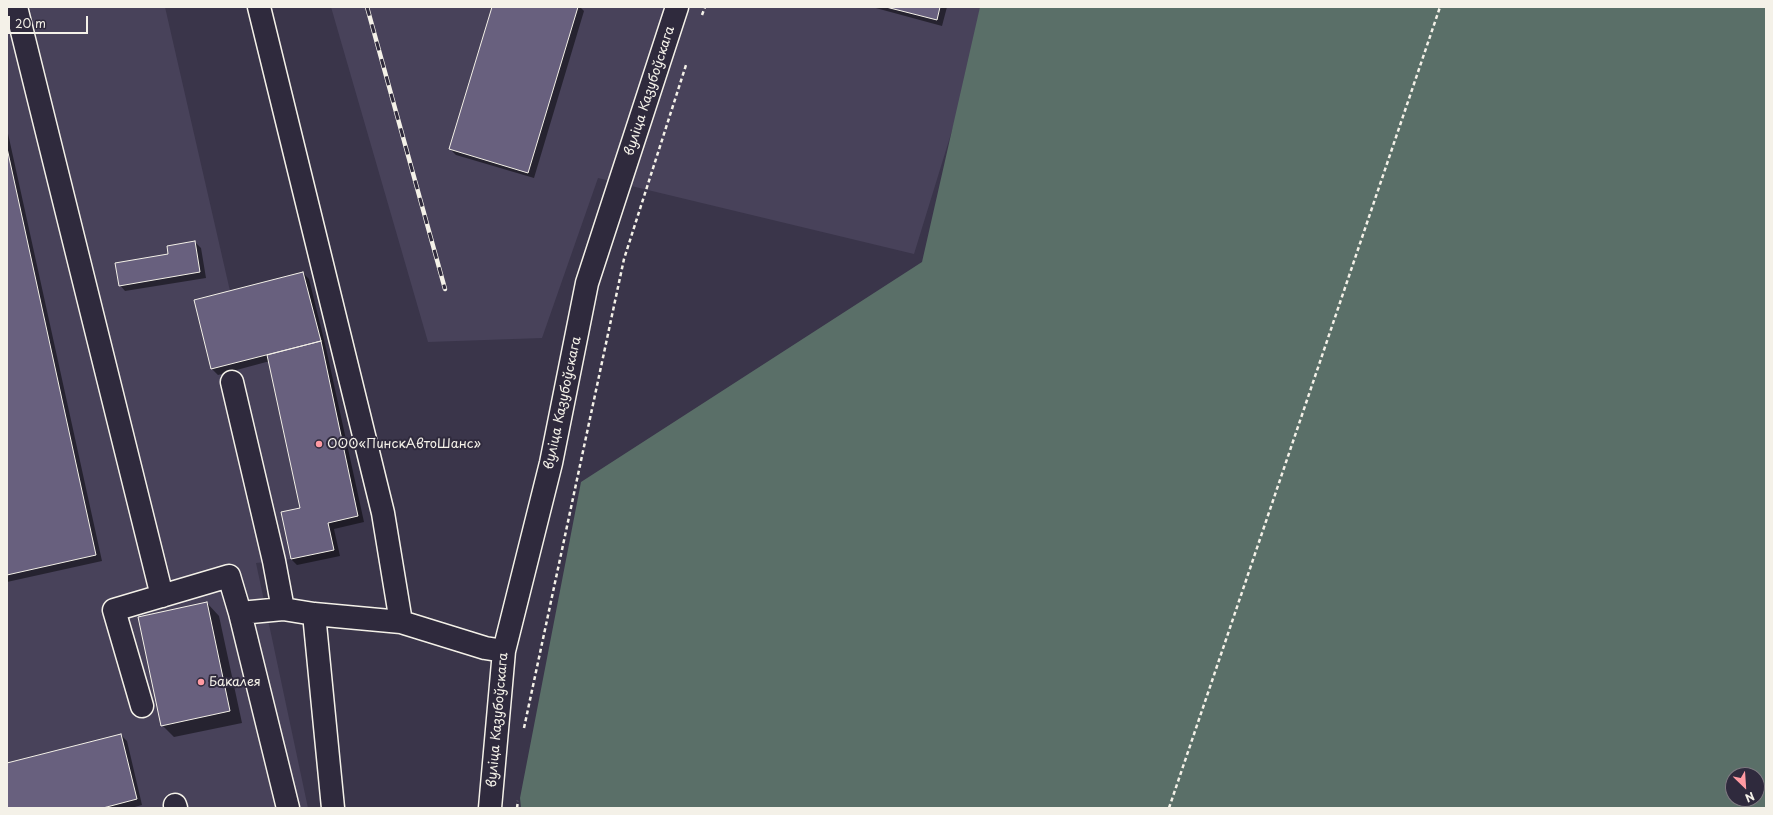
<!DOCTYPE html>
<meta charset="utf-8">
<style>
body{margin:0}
#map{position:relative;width:1773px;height:815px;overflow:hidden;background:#3a354a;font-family:"Playpen Sans",sans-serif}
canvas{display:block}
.frame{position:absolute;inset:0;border:8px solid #f4f1e8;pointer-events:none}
.north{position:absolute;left:1725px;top:767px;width:40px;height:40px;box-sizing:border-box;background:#2f2a3d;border:1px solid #7e7a81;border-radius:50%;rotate:155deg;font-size:11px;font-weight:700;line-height:16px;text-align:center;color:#f4f1e8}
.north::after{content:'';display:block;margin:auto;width:14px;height:18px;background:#ff9aa2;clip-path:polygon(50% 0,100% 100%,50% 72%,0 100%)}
.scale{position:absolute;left:8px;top:16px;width:80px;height:18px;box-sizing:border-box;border:2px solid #f4f1e8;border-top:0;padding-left:5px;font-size:12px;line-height:14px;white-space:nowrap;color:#f4f1e8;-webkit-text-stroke:3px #2f2a3d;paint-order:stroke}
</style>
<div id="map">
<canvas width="1773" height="815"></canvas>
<div class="frame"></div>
<div class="north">N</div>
<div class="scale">20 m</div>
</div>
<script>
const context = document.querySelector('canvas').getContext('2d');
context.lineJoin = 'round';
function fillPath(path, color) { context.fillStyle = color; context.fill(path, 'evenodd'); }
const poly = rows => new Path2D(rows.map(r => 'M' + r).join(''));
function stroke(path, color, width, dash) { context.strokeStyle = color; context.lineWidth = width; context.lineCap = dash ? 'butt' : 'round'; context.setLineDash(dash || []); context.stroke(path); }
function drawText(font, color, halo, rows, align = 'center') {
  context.font = font + ' "Playpen Sans",sans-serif'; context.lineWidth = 4; context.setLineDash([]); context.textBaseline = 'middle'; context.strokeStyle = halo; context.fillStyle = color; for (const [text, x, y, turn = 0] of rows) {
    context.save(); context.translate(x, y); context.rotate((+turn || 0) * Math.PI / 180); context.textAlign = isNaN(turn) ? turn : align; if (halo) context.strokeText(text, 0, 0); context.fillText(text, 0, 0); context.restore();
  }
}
const built = poly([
 [7,7,165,7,230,291,303,272,321,341,358,516,329,523,334,550,291,559,256,563,308,808,7,808],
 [331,7,990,7,914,254,598,178,542,338,428,342]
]);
const green = poly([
 [980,7,1766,7,1766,808,521,808,520,798,581,482,922,262],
 [1733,775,1757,775,1757,799,1733,799]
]);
const shadow = poly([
 [493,7,580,7,584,11,534,178,456,155,450,149],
 [872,7,947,7,942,26],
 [7,129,102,561,7,582],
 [195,242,201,248,206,278,125,291,120,285,169,254],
 [303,273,309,279,326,348,364,522,334,529,340,556,297,565,291,559,301,509,270,361,218,375,212,369,195,301],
 [207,603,219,616,242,723,174,737,162,725],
 [121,735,127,741,142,805,131,808,7,808,7,764]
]);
const building = poly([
 [492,7,578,7,528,173,449,149,492,7],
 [886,7,940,7,937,20,886,7],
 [7,148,96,555,7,575,7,148],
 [195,241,200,272,119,286,115,263,168,254,167,246,195,241],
 [303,272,321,341,211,369,194,300,303,272],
 [321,341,358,516,328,523,334,550,291,559,281,512,300,508,267,355,321,341],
 [207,602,230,711,161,726,138,617,207,602],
 [121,734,137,799,103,808,7,808,7,763,121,734]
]);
const path = poly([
 [702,15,705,7],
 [524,728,624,259,686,65],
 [517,808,518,801],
 [1169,808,1440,7]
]);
const minor = poly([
 [14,7,17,11,162,596],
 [259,7,383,513,401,622],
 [232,382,274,561,283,609],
 [240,613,283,609,314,614,401,622,485,648,504,651],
 [314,614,333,808],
 [142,706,114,610,229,576,240,613,288,808],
 [175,805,176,808],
 [490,808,504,651,551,463,587,283,677,7]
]);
const rail = poly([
 [367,7,445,289]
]);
const markers = [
 [319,444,4,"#ff9aa2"],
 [201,682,4,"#ff9aa2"]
];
const streetNames = [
 ["вуліца Казубоўскага",650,91,-72],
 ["вуліца Казубоўскага",563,403,-78],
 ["вуліца Казубоўскага",498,720,-85]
];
const poiNames = [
 ["ООО«ПинскАвтоШанс»",327,444],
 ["Бакалея",209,682]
];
fillPath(built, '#48425a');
fillPath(green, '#5a6f68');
fillPath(shadow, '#0007');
fillPath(building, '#68607e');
stroke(building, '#f4f1e8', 1);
stroke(minor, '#f4f1e8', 25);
stroke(path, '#f4f1e8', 2.5, [4, 3]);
stroke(minor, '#2f2a3d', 22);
stroke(rail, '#f4f1e8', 4.5);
stroke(rail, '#2f2a3d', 3, [9]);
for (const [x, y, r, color] of markers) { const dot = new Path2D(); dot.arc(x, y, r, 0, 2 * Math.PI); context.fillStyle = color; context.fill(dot); stroke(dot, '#2f2a3d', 1.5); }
drawText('13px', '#f4f1e8', '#2f2a3d', streetNames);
drawText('13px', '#f4f1e8', '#2f2a3d', poiNames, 'left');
</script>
